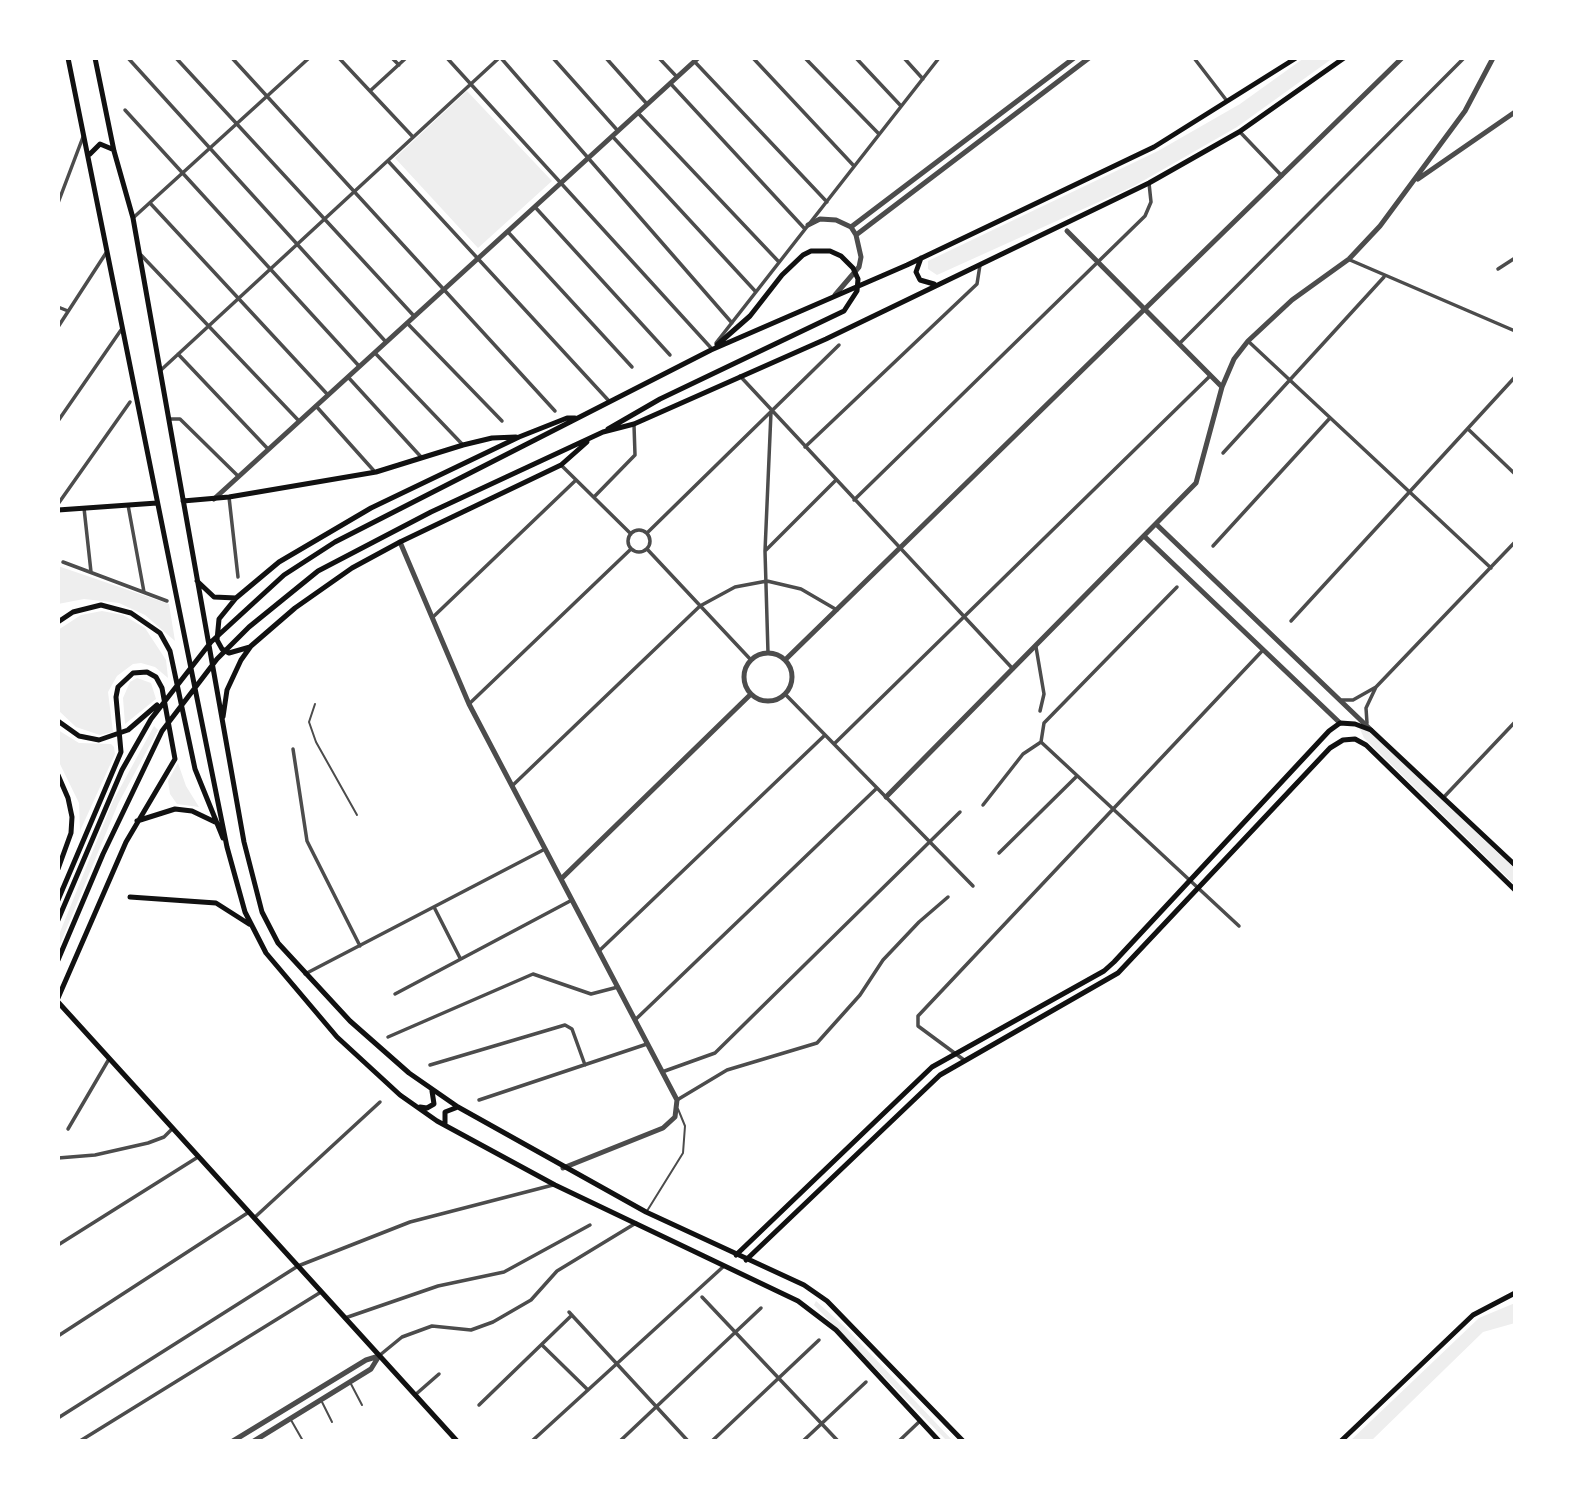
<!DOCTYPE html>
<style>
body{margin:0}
#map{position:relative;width:1573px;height:1499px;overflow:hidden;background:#fff;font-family:Poppins,sans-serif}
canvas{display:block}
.frame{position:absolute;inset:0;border:60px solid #fff;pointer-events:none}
</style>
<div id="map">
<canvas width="1573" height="1499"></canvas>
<div class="frame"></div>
</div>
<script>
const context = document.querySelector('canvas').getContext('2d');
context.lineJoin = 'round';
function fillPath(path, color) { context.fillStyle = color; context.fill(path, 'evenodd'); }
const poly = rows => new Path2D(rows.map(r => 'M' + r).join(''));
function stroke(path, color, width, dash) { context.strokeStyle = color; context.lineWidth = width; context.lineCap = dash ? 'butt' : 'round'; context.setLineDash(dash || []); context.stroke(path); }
const green = poly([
 [1304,58,1333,58,1237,127,1134,186,937,275,928,269,928,261,1158,151,1240,104],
 [467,91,552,181,478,248,395,158],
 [58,566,169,604,175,641,145,615,119,603,84,599,58,604],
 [102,611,123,615,145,628,166,660,168,678,155,667,141,663,133,664,117,676,108,692,113,732,100,735,76,727,58,710,58,630,81,615],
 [137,678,151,683,156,699,125,724,123,698,130,682],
 [154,726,158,730,118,804,58,949,58,937,113,801],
 [1359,727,1370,732,1515,869,1515,885,1364,738],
 [58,730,79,743,111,744,114,747,115,754,80,831,79,803,58,760],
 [178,763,186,786,199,807,177,804,170,794,168,781],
 [816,1301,846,1328,953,1441,947,1441,814,1305],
 [1515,1303,1515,1323,1483,1332,1371,1441,1350,1441,1479,1318]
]);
const service = poly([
 [315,704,309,722,316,742,357,815],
 [647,1211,683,1153,685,1126,678,1109],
 [351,1384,362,1405],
 [322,1402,332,1422],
 [291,1420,303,1441]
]);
const minor = poly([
 [128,58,386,342],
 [176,58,414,316],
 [232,58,555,411],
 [339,58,413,137],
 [392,58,399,65],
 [447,58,712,349],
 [501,58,732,323],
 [553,58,618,131],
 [606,58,647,104],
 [659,58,677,77],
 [753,58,854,166],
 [805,58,879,134],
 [856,58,901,106],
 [904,58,923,79],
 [1194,58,1227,101],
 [694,61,827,202],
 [670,83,805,229],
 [370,91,406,58],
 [125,110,359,366],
 [638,113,779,262],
 [1240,132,1282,176],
 [613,137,756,292],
 [388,161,609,401],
 [58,203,83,137],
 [150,203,328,395],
 [535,207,670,355],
 [133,218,309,58],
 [508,232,632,367],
 [141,255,299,421],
 [1350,260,1515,331],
 [1498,269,1515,258],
 [58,307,68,311],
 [407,323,502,421],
 [58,327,106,253],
 [1248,341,1491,568],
 [716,343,939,58],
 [1180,343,1464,58],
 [375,353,463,445],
 [178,354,268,449],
 [161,370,499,58],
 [740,376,1013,669],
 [348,377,422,458],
 [316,406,375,472],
 [170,419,180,419,238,476],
 [58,421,121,330],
 [1468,429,1515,474],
 [805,447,977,284,980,265],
 [1223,453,1384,277],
 [561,465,631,534],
 [229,497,238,577],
 [594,497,635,455,634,425],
 [854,500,1145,216,1151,202,1149,183],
 [58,504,130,402],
 [128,505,144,592],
 [84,508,91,572],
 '628 541a11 11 0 1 1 22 0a11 11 0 1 1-22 0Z',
 [647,533,839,345],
 [1213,546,1330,418],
 [647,549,751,660],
 [766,550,835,481],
 [63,562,167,601],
 [1177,587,1044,723,1041,742,1239,926],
 [433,617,576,480],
 [1291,621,1515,377],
 [1036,647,1044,694,1040,711],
 [768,653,765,551,771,412],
 [1376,687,1515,542],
 [785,694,973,886],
 [1342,700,1353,700,1376,687,1366,708,1367,723],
 [469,704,631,549],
 [834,744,1210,376],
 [293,749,307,841,360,946],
 [512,786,700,606,735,587,767,581,801,589,837,610],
 [1443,798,1515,722],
 [983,805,1023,754,1041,742],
 [999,853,1077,776],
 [434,907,460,958],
 [599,951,825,735],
 [305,974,545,849],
 [395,994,572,900],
 [635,1020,877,788],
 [388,1037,533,974,591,994,618,987],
 [964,1060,918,1026,918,1016,1263,650],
 [430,1065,565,1025,572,1029,585,1065],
 [662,1072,715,1053,960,812],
 [479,1100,647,1044],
 [677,1100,727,1070,817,1043,860,995,883,960,919,922,948,897],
 [68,1129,109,1059],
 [58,1158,95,1155,148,1143,164,1137,172,1129],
 [254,1218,380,1102],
 [58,1245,198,1157],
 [702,1297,838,1441],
 [569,1312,688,1441],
 [345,1318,438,1286,504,1272,590,1225],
 [58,1336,249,1212],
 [542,1345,588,1390],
 [380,1355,402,1337,432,1326,471,1330,493,1322,531,1300,557,1271,636,1223],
 [415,1395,439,1374],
 [479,1405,572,1315],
 [58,1418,298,1266,410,1222,553,1185],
 [80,1441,321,1292],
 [532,1441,724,1266],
 [620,1441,761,1308],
 [694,1441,704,1441],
 [712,1441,819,1340],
 [803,1441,866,1382],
 [899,1441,920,1421]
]);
const tertiary = poly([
 [1418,179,1515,112],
 [808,225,820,219,836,220,851,227,856,235,861,257,859,267,835,295],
 [851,227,1074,58],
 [1067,231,1222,387],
 [856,235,1089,58],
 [214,499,698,58],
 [1156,524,1371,730],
 [1144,536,1340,723],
 [400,542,469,704,677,1100,675,1117,663,1128,563,1168],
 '744 677a24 24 0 1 1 48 0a24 24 0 1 1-48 0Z',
 [785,660,1402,58],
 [886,797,1196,483,1222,387,1234,359,1248,341,1292,300,1349,259,1380,226,1465,111,1493,58],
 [561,879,751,694],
 [233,1441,366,1360,379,1356],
 [254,1441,371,1369,379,1356]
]);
const secondary = poly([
 [68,58,227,847,245,912,266,953,337,1037,400,1095,437,1121,555,1185,798,1301,836,1330,939,1441],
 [95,58,114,151,133,218,244,842,262,912,278,943,350,1021,409,1073,458,1107,646,1212,804,1285,827,1301,963,1441],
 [90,154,100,144,112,149],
 [921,258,916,272,920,280,934,284],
 [608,429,660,399,844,311,857,291,858,279,853,268,841,256,830,251,811,251,803,255,782,275,750,316,717,345],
 [183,501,229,497,376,472,463,445,492,438,516,437],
 [58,510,157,503],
 [197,581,214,597,236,598],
 [58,622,73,612,101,605,131,613,160,633,170,651,195,769,223,838],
 [250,647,229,653,222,649,217,640,219,619,236,598,279,562,371,508,519,437,567,418,575,418],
 [223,717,227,690,241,660,251,646,295,608,352,568,400,542,561,465,587,442],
 [58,721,79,736,99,740,128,730,157,705],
 [58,775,68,798,72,817,71,833,58,869],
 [137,821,175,809,192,811,215,822],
 [130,897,216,903,249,924],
 [58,900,121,752,116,697,118,687,133,673,147,672,156,677,162,688,175,759,126,842,58,998],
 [58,920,122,770,151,719,211,642,284,575,335,542,711,350,907,265,1154,147,1296,58],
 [58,960,103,854,162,731,217,659,249,627,318,571,431,512,603,432,634,424,826,339,1149,183,1239,132,1344,58],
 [58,1002,457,1441],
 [420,1107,427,1108,434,1104,432,1091],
 [445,1125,445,1112,458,1107],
 [736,1255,932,1067,1104,971,1114,962,1329,731,1340,723,1355,724,1371,730,1515,865],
 [746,1260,940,1075,1118,973,1330,748,1343,740,1355,739,1366,745,1515,890],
 [1341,1441,1473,1315,1515,1293]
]);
fillPath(green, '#eee');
stroke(service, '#4c4c4c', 2);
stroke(minor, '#4c4c4c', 3.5);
stroke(tertiary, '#4c4c4c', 5);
stroke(secondary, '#111', 5);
</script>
